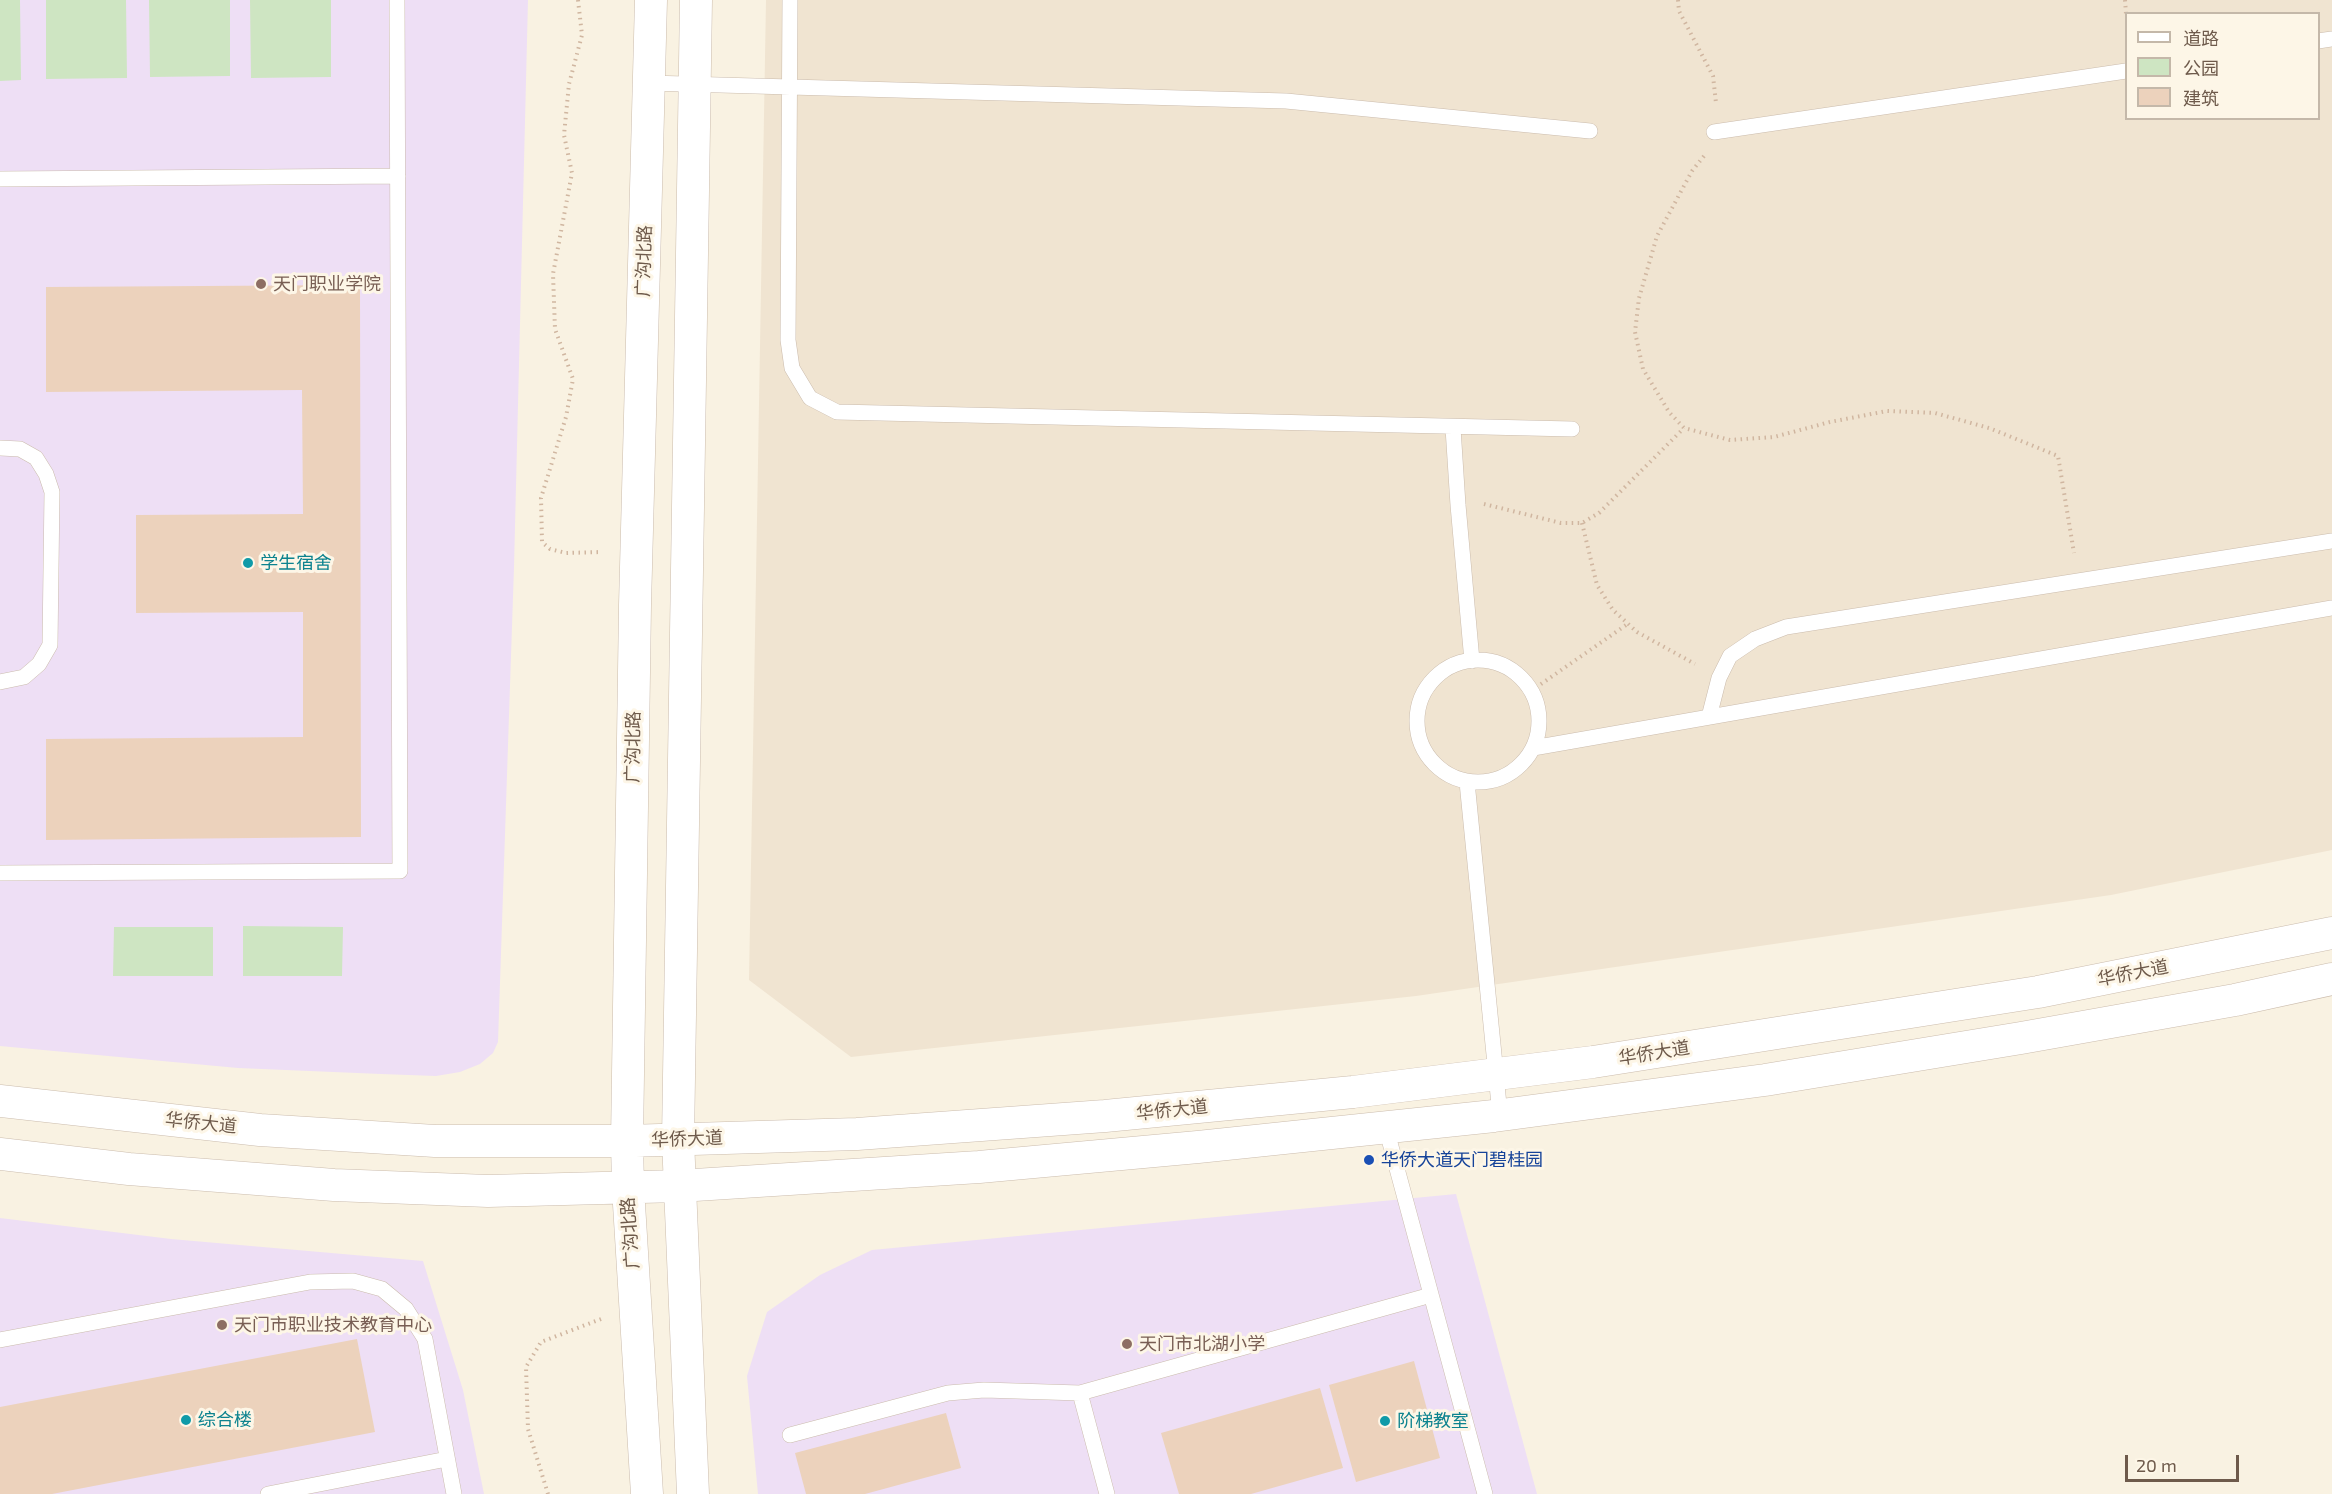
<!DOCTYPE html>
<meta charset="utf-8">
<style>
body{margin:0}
#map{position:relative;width:2332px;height:1494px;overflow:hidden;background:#f9f2e2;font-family:"Exo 2","Noto Sans SC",sans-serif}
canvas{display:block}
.legend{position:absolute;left:2125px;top:12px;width:195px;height:108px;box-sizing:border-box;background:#fdf6e7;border:2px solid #c4b8a9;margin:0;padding:8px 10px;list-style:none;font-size:18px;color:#6e5a4b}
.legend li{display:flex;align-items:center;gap:12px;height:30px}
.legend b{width:30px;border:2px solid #c4b8a9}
.scale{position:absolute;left:2125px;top:1455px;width:114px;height:27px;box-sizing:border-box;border:3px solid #6e5a4b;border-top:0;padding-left:8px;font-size:18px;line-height:21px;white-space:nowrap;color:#6e5a4b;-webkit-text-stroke:4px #fdf6e7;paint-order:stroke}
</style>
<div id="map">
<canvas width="2332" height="1494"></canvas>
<ul class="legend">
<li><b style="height:8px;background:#fff"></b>道路</li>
<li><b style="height:16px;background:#cee5c2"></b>公园</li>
<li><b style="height:16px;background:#ecd2bc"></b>建筑</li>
</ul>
<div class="scale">20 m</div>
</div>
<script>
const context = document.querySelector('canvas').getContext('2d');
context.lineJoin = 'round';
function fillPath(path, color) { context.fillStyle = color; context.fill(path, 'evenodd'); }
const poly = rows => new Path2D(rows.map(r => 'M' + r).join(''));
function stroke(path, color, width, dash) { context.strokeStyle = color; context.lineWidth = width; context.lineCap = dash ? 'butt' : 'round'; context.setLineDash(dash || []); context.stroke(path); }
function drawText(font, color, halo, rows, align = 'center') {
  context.font = font + ' "Exo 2","Noto Sans SC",sans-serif'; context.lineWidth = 6; context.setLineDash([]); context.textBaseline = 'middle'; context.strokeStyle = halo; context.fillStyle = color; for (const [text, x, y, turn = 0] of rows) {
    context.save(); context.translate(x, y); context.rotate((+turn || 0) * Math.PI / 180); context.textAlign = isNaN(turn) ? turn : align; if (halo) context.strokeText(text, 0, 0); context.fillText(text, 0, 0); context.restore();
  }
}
const residential = poly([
 [766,0,2332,0,2332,850,2111,895,1416,996,851,1057,749,980],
 [2126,14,2318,14,2318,118,2126,118]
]);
const education = poly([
 [0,0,528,0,514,567,498,1042,493,1053,480,1064,460,1072,436,1076,381,1074,238,1068,0,1046],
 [1456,1194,1537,1494,758,1494,747,1376,767,1312,820,1275,872,1250],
 [0,1218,171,1239,423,1261,463,1390,484,1494,0,1494]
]);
const green = poly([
 [0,0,20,0,21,80,0,81],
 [46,0,126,0,127,78,46,79],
 [149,0,230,0,230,76,150,77],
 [250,0,331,0,331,77,251,78],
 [243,926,343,927,342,976,243,976],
 [114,927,213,927,213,976,113,976]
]);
const building = poly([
 [360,285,361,837,46,840,46,739,303,737,303,612,136,613,136,515,303,514,302,390,46,392,46,287],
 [357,1339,375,1432,52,1494,0,1494,0,1407],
 [1414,1361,1440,1458,1356,1482,1329,1385],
 [1320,1388,1343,1468,1251,1494,1179,1494,1161,1433],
 [946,1413,961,1468,865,1494,806,1494,795,1453]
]);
const path = poly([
 [578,0,582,35,569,84,564,135,572,173,553,274,555,329,573,379,566,417,541,498,542,542,550,549,566,553,602,552],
 [1678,0,1679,11,1713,76,1716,103],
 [2125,0,2126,14],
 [1704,156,1692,171,1657,236,1639,298,1635,332,1643,369,1669,412,1684,428,1730,440,1774,437,1830,422,1887,411,1935,413,1989,428,2058,456,2074,553],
 [1484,504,1561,523,1582,523,1599,513,1684,428],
 [1582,523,1597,585,1613,610,1637,632,1695,664],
 [1531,691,1629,623],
 [548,1494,528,1429,526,1367,541,1342,601,1319]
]);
const lane = poly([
 [790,0,788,340,792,368,810,398,837,412,1572,429],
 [2318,41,2332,39],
 [649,83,1286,101,1590,131],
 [1714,132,2126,71],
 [0,179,398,176],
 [1453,428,1458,505,1472,661],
 [0,448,20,449,36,458,46,474,52,492,50,645,39,664,24,677,0,682],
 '1417 721a61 61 0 1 1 122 0a61 61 0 1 1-122 0Z',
 [1709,717,1719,678,1730,656,1755,639,1786,627,2332,541],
 [1533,748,2332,608],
 [1467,782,1500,1115],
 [0,873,400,871,397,0],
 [1386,1128,1485,1494],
 [0,1340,310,1282,353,1281,382,1289,406,1309,425,1339,454,1494],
 [790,1435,948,1393,984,1390,1080,1393],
 [268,1494,447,1459],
 [1107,1494,1080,1393,1431,1295]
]);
const street = poly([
 [0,1101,260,1130,435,1141,627,1141,857,1134,1105,1116,1353,1092,1593,1062,2038,992,2332,933],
 [0,1154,129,1169,334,1185,488,1191,679,1186,979,1167,1198,1147,1494,1116,1765,1080,2021,1038,2235,1000,2332,979],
 [647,1494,628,1188,627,1141,635,605,651,0],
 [693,1494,678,1140,696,0]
]);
const markers = [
 [261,284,6,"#8d6e63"],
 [248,563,6,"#0f9aa8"],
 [1369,1160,6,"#1a4fb4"],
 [222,1325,6,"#8d6e63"],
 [1127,1344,6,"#8d6e63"],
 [186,1420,6,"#0f9aa8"],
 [1385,1421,6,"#0f9aa8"]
];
const streetNames = [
 ["广沟北路",644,261,-88],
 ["广沟北路",633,747,-89],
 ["华侨大道",2133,973,-11],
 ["华侨大道",1654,1053,-9],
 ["华侨大道",1172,1110,-6],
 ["华侨大道",201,1123,6],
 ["华侨大道",687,1139,-2],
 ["广沟北路",630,1233,-94]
];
const educationNames = [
 ["天门职业学院",273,284],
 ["天门市职业技术教育中心",234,1325],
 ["天门市北湖小学",1139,1344]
];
const cultureNames = [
 ["学生宿舍",260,563],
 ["综合楼",198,1420],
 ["阶梯教室",1397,1421]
];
const transitNames = [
 ["华侨大道天门碧桂园",1381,1160]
];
fillPath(residential, '#f0e4d1');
fillPath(education, '#eedff5');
fillPath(green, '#cee5c2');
fillPath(building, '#ecd2bc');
stroke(lane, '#cbbcad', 16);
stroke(street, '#cbbcad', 33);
stroke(path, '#d0b6a0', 4, [1.5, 4.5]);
stroke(lane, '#fff', 15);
stroke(street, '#fff', 32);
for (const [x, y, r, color] of markers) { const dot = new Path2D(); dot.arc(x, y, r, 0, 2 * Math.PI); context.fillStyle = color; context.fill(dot); stroke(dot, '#fdf6e7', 2); }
drawText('18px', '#6e5a4b', '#fdf6e7', streetNames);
drawText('18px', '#785e54', '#fdf6e7', educationNames, 'left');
drawText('18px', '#0d838f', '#fdf6e7', cultureNames, 'left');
drawText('18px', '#164399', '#fdf6e7', transitNames, 'left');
</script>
